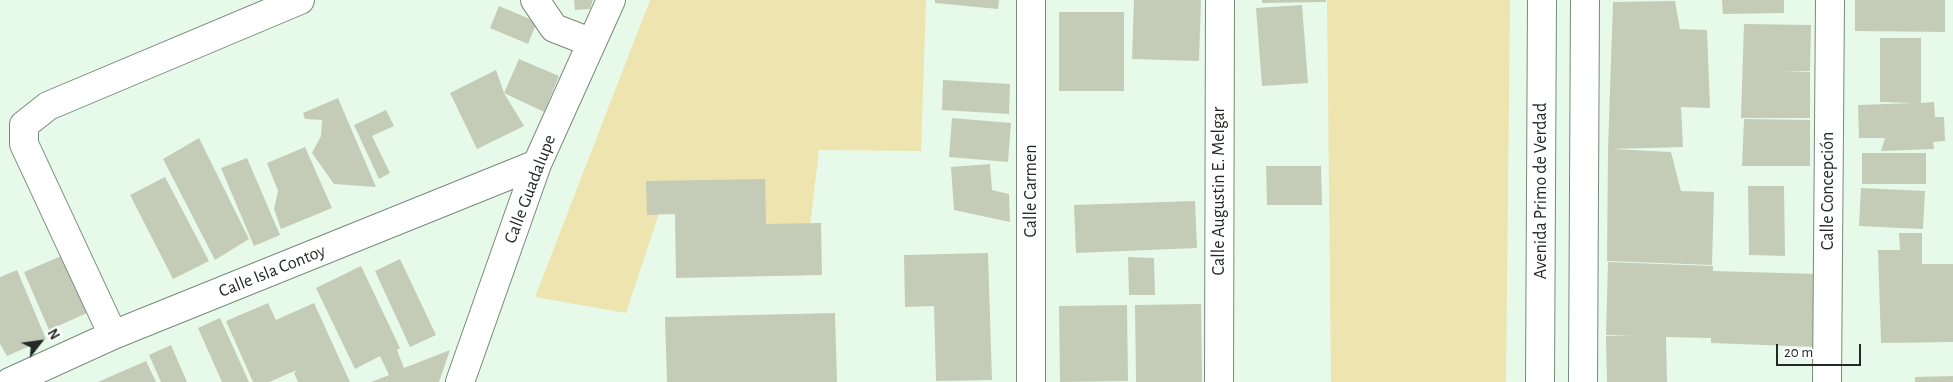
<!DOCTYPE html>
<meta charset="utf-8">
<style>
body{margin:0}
#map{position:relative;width:1953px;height:382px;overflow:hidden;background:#e7faea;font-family:"Alegreya Sans",sans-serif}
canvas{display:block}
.north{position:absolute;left:15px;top:317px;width:50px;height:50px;-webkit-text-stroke:4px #fff;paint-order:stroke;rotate:60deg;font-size:14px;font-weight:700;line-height:20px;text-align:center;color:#232a25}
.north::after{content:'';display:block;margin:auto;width:18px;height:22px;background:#232a25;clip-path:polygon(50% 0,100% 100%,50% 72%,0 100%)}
.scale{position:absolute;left:1776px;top:344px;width:85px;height:22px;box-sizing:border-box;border:2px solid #232a25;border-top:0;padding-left:6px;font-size:15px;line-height:18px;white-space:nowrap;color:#232a25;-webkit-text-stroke:4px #fff;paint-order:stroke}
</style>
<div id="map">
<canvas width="1953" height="382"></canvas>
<div class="north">N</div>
<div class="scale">20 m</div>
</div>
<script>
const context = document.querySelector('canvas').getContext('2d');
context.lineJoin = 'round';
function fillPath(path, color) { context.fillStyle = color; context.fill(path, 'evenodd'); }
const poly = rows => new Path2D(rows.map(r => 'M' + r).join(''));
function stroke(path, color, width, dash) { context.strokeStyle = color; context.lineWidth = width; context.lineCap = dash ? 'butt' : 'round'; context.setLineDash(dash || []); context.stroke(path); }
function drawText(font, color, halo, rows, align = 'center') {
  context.font = font + ' "Alegreya Sans",sans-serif'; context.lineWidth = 4; context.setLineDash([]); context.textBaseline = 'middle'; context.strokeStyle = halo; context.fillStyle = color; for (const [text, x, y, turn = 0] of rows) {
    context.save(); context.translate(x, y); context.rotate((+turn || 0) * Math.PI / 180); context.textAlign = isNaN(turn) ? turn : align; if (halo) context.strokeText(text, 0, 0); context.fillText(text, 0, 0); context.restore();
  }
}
const green = poly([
 [650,0,926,0,921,151,819,150,808,244,666,192,626,313,535,297],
 [1327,0,1510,0,1506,382,1331,382]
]);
const building = poly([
 [574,0,593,0,590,9,575,10],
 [935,0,999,0,998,9,935,3],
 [1134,0,1201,0,1199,61,1132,59],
 [1262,0,1326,0,1326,2,1262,3],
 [1722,0,1784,0,1784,13,1723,14],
 [1855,0,1945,0,1945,32,1855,31],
 [1675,1,1680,29,1707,30,1710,108,1681,107,1683,147,1612,149,1671,152,1681,191,1714,192,1712,265,1607,261,1608,149,1613,2],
 [1302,5,1308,83,1262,86,1256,8],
 [499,6,537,22,528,44,490,28],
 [1059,12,1124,12,1124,91,1059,91],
 [1744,24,1811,25,1810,71,1785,71,1810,72,1810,118,1741,118],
 [1880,38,1921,38,1921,103,1934,102,1935,117,1944,117,1945,141,1933,142,1934,149,1881,151,1885,138,1859,138,1858,105,1914,103,1880,102],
 [519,59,559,76,544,112,504,93,524,126,477,149,450,93,496,70,504,93],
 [943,80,1010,84,1009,114,942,110],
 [338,98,376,187,334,184,312,153,321,136,322,120,305,119,303,113],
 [386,110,394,126,372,136,390,173,379,179,354,125],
 [952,118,1011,123,1008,162,949,157],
 [1744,119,1810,120,1810,166,1742,166],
 [199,138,249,239,215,260,163,159],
 [305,147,332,208,281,229,274,209,278,191,267,163],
 [1862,153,1926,153,1926,184,1862,184],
 [247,158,280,235,254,246,221,168],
 [990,164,992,190,1009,194,1010,222,954,210,951,167],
 [1266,166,1321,166,1322,205,1267,205],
 [165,177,209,261,173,279,130,195],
 [765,179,766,224,821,223,822,275,676,278,675,214,647,215,646,181],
 [1748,186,1784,186,1785,256,1749,255],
 [1861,188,1925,191,1923,229,1859,226],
 [1195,201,1197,248,1076,253,1074,205],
 [1899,233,1922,233,1922,264,1953,264,1953,342,1881,343,1878,250,1900,250],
 [988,253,992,380,936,381,934,306,905,307,904,255],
 [61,256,87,313,49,330,24,272],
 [1128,257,1154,258,1155,295,1129,295],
 [400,259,436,335,410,347,375,271],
 [1608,262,1713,266,1713,271,1818,274,1816,347,1711,343,1711,338,1666,337,1667,382,1607,382,1606,336,1632,336,1606,335],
 [361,266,400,348,397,350,404,368,450,350,439,382,371,382,389,375,380,356,355,369,316,288],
 [17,270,46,339,7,356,0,344,0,277],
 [268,303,276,320,314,303,350,382,298,382,294,373,297,370,269,382,253,382,226,321],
 [1201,304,1202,382,1136,382,1135,305],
 [1127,305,1128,381,1060,382,1059,306],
 [835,313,837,382,667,382,665,317],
 [220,318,249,382,222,382,198,328],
 [171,345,187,382,161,382,149,355],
 [146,361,156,382,98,382],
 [1953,376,1953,382,1915,382,1915,377]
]);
const street = poly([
 [535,0,554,28,590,42],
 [113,335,24,144,24,125,48,106,300,0],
 [10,382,113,335,537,164],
 [460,382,537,164,611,0],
 [1031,382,1031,0],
 [1219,382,1220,0],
 [1827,382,1830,0]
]);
const secondary = poly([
 [1540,382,1542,0],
 [1583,382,1585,0]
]);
const streetNames = [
 ["Calle Guadalupe",530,189,-69],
 ["Calle Carmen",1031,191,-90],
 ["Calle Augustin E. Melgar",1219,191,-90],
 ["Avenida Primo de Verdad",1541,191,-90],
 ["Calle Concepción",1828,191,-90],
 ["Calle Isla Contoy",272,271,-22]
];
fillPath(green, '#ede4b0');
fillPath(building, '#c4ccb8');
stroke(street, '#788a7c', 30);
stroke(secondary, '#788a7c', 30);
stroke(street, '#fff', 28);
stroke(secondary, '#fff', 28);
drawText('18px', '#232a25', '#fff', streetNames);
</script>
